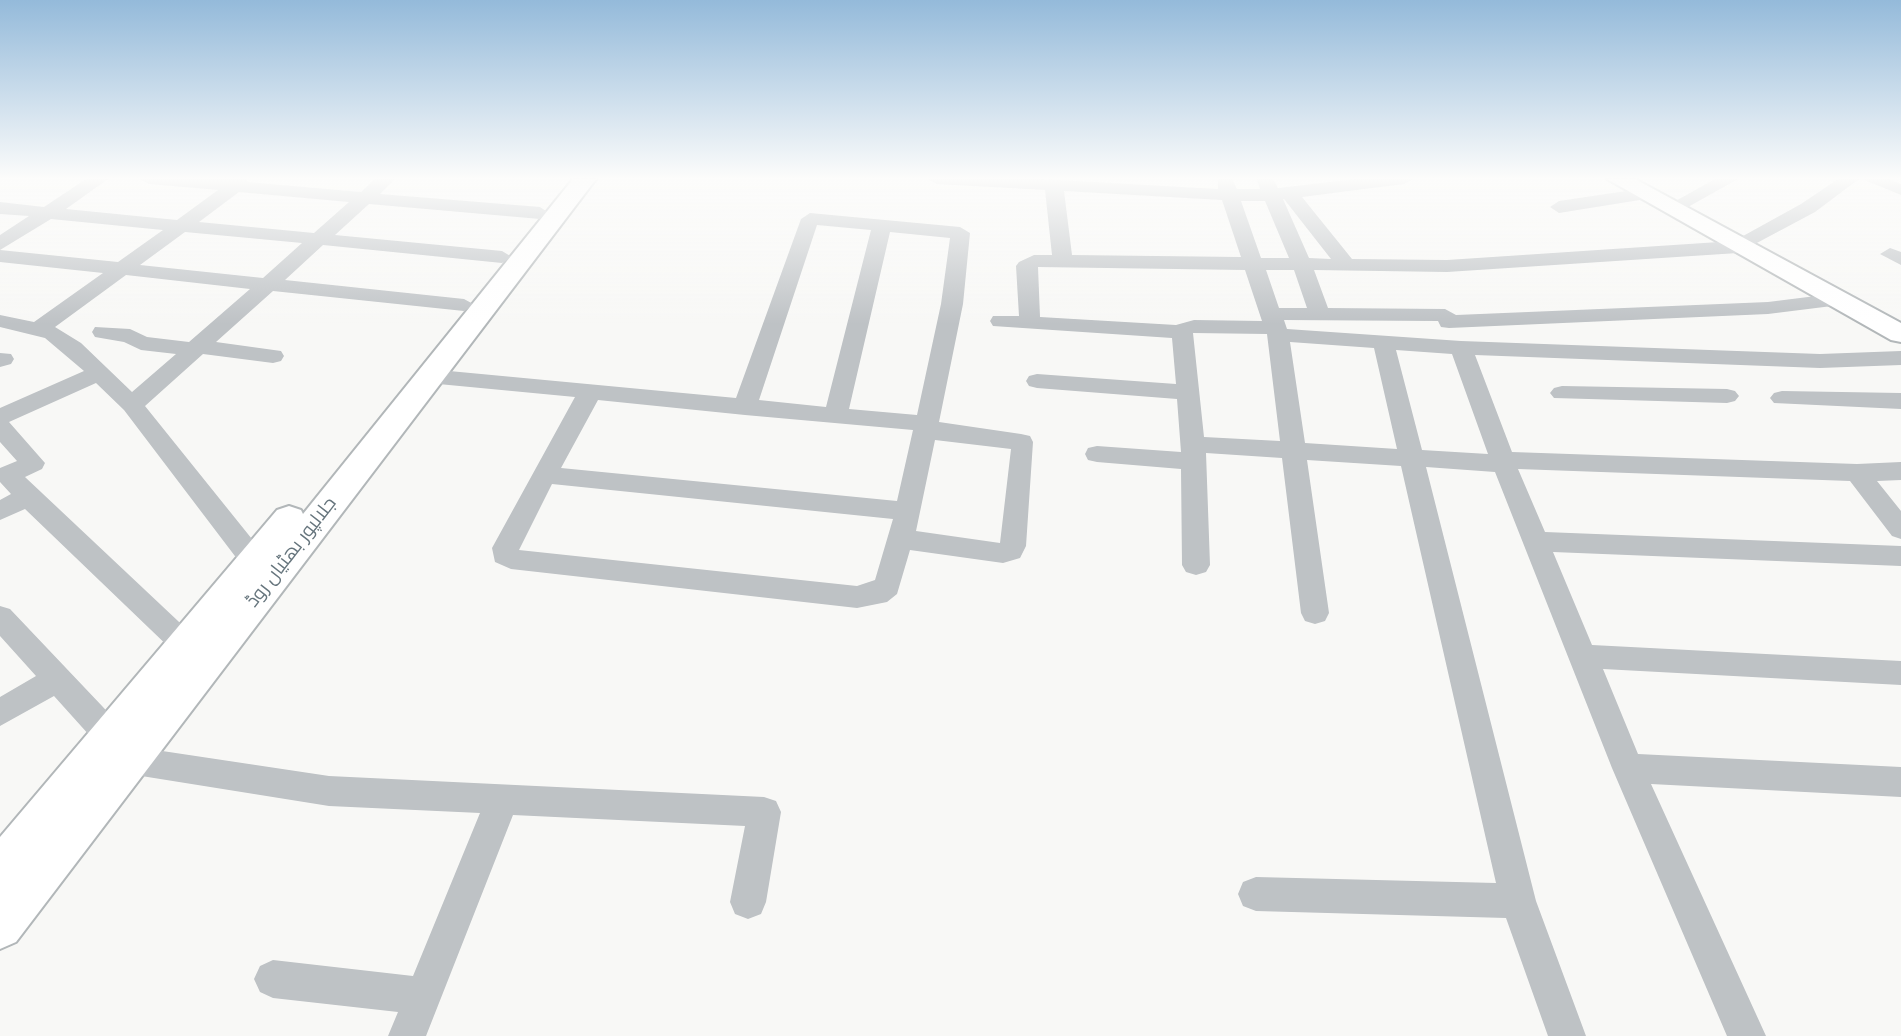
<!DOCTYPE html>
<meta charset="utf-8">
<style>
body{margin:0}
canvas{display:block;background:#f8f8f6}
</style>
<canvas width="1901" height="1036"></canvas>
<script>
const context = document.querySelector('canvas').getContext('2d');
context.lineJoin = 'round';
const poly = rows => new Path2D(rows.map(r => 'M' + r).join(''));
function stroke(path, color, width, dash) { context.strokeStyle = color; context.lineWidth = width; context.lineCap = dash ? 'butt' : 'round'; context.setLineDash(dash || []); context.stroke(path); }
function fillPath(path, color) { context.fillStyle = color; context.fill(path, 'evenodd'); }
function drawText(font, color, halo, rows, align = 'center') {
  context.font = font + ' "Public Sans",Cairo,sans-serif'; context.lineWidth = 7; context.setLineDash([]); context.textBaseline = 'middle'; context.strokeStyle = halo; context.fillStyle = color; for (const [text, x, y, turn = 0] of rows) {
    context.save(); context.translate(x, y); context.rotate((+turn || 0) * Math.PI / 180); context.textAlign = isNaN(turn) ? turn : align; if (halo) context.strokeText(text, 0, 0); context.fillText(text, 0, 0); context.restore();
  }
}
const minor = poly([
 [86,179,108,179,66,209,177,220,218,190,149,184,140,179,246,179,248,182,361,192,375,179,395,179,380,194,540,207,549,213,540,219,369,204,335,235,502,251,512,257,502,263,323,245,285,280,464,299,475,305,464,311,273,291,216,342,281,351,284,356,281,361,273,363,203,354,145,406,264,554,268,561,264,568,254,571,244,568,124,410,96,383,9,422,45,463,42,469,25,477,195,637,200,645,195,653,185,657,175,653,25,509,0,520,0,500,11,494,0,482,0,468,17,461,0,442,0,408,84,371,45,338,0,327,0,315,34,322,103,273,0,262,0,250,118,262,163,230,51,219,0,250,0,235,29,216,0,214,0,202,44,207,86,179],
 [239,192,349,202,314,233,199,222,239,192],
 [185,232,302,243,263,278,140,265,185,232],
 [126,275,250,289,189,342,147,337,130,329,95,327,92,332,95,337,124,342,141,350,176,354,132,392,81,343,55,327,126,275],
 [928,179,1040,179,1218,189,1218,179,1232,179,1237,189,1260,189,1257,179,1273,179,1278,188,1356,179,1413,179,1404,184,1302,197,1352,259,1447,260,1734,241,1801,204,1838,179,1859,179,1815,212,1738,253,1447,272,1314,270,1328,308,1445,309,1456,315,1768,302,1840,293,1847,295,1850,299,1840,305,1768,314,1449,328,1441,327,1438,321,1284,320,1287,329,1461,341,1820,354,1901,351,1901,365,1820,368,1475,355,1512,452,1857,464,1901,462,1901,480,1877,481,1901,511,1901,539,1892,536,1850,481,1518,469,1545,532,1901,546,1901,566,1553,552,1592,645,1901,661,1901,685,1603,669,1638,754,1901,767,1901,797,1651,784,1766,1036,1727,1036,1612,768,1495,472,1426,467,1536,901,1586,1036,1548,1036,1506,918,1256,911,1243,906,1238,894,1243,882,1256,877,1496,883,1401,466,1307,460,1329,613,1325,621,1315,624,1305,621,1301,613,1282,458,1206,453,1210,565,1206,572,1196,575,1186,572,1182,565,1181,469,1097,462,1088,460,1085,454,1088,448,1097,446,1181,452,1177,399,1037,388,1029,386,1026,381,1029,376,1037,374,1176,384,1172,338,993,326,990,321,993,316,1019,316,1016,266,1019,262,1034,255,1052,255,1045,190,937,184,928,179],
 [1064,191,1222,200,1241,257,1072,255,1064,191],
 [1283,199,1284,199,1331,259,1309,258,1283,199],
 [1241,201,1265,201,1289,258,1261,258,1241,201],
 [1038,267,1245,270,1262,321,1194,320,1176,325,1040,317,1038,267],
 [1266,270,1294,270,1307,308,1279,308,1266,270],
 [1193,333,1267,334,1280,441,1204,437,1193,333],
 [1290,342,1374,348,1397,449,1305,443,1290,342],
 [1396,350,1452,354,1488,454,1422,450,1396,350],
 [1715,179,1738,179,1679,212,1665,212,1663,208,1715,179],
 [1862,179,1888,179,1901,184,1901,195,1862,179],
 [1646,188,1652,190,1655,194,1652,198,1559,213,1550,207,1559,201,1646,188],
 [810,213,960,227,970,233,963,304,939,422,1021,434,1030,436,1033,442,1026,546,1020,558,1003,563,910,550,897,594,887,602,857,608,511,569,495,562,492,548,575,397,428,383,420,381,417,376,420,371,428,369,736,398,801,219,810,213],
 [817,225,871,230,826,407,759,400,817,225],
 [890,232,950,238,941,304,917,415,849,409,890,232],
 [598,400,745,415,913,430,897,501,561,468,598,400],
 [935,440,1011,449,1000,543,916,531,935,440],
 [552,484,893,519,875,580,857,586,519,550,552,484],
 [1890,248,1901,252,1901,265,1880,254,1890,248],
 [0,353,11,354,14,359,11,364,0,367,0,353],
 [1562,386,1727,389,1735,391,1739,396,1735,401,1727,403,1554,398,1550,393,1554,388,1562,386],
 [1782,391,1901,393,1901,409,1774,403,1770,398,1774,393,1782,391],
 [0,606,10,609,121,726,126,736,121,746,110,750,99,746,54,696,0,726,0,697,36,676,0,636,0,606],
 [129,746,329,776,764,797,776,801,781,812,766,902,761,914,748,919,735,914,730,902,745,826,513,815,426,1036,388,1036,398,1012,273,998,260,992,254,979,260,966,273,960,413,976,480,813,329,806,129,774,118,770,113,760,118,750,129,746]
]);
const major = poly([
 [573,179,596,179,16,942,0,949,0,837,277,510,289,506,301,510,303,514,573,179],
 [1607,179,1635,179,1901,323,1901,342,1891,340,1607,179]
]);
const streetNames = [
 ["جلالپور بھٹیاں روڈ",291,552,-52]
];
stroke(major, '#b2b7b9', 4);
fillPath(minor, '#bec2c5');
fillPath(major, '#fff');
const sky = context.createLinearGradient(0, 0, 0, 324);
sky.addColorStop(0, '#94bada');
sky.addColorStop(0.55, '#fcfcfb');
sky.addColorStop(1, '#fcfcfb00');
context.fillStyle = sky;
context.fillRect(0, 0, 1901, 324);
drawText('19px', '#66757d', '#fff', streetNames);
</script>
